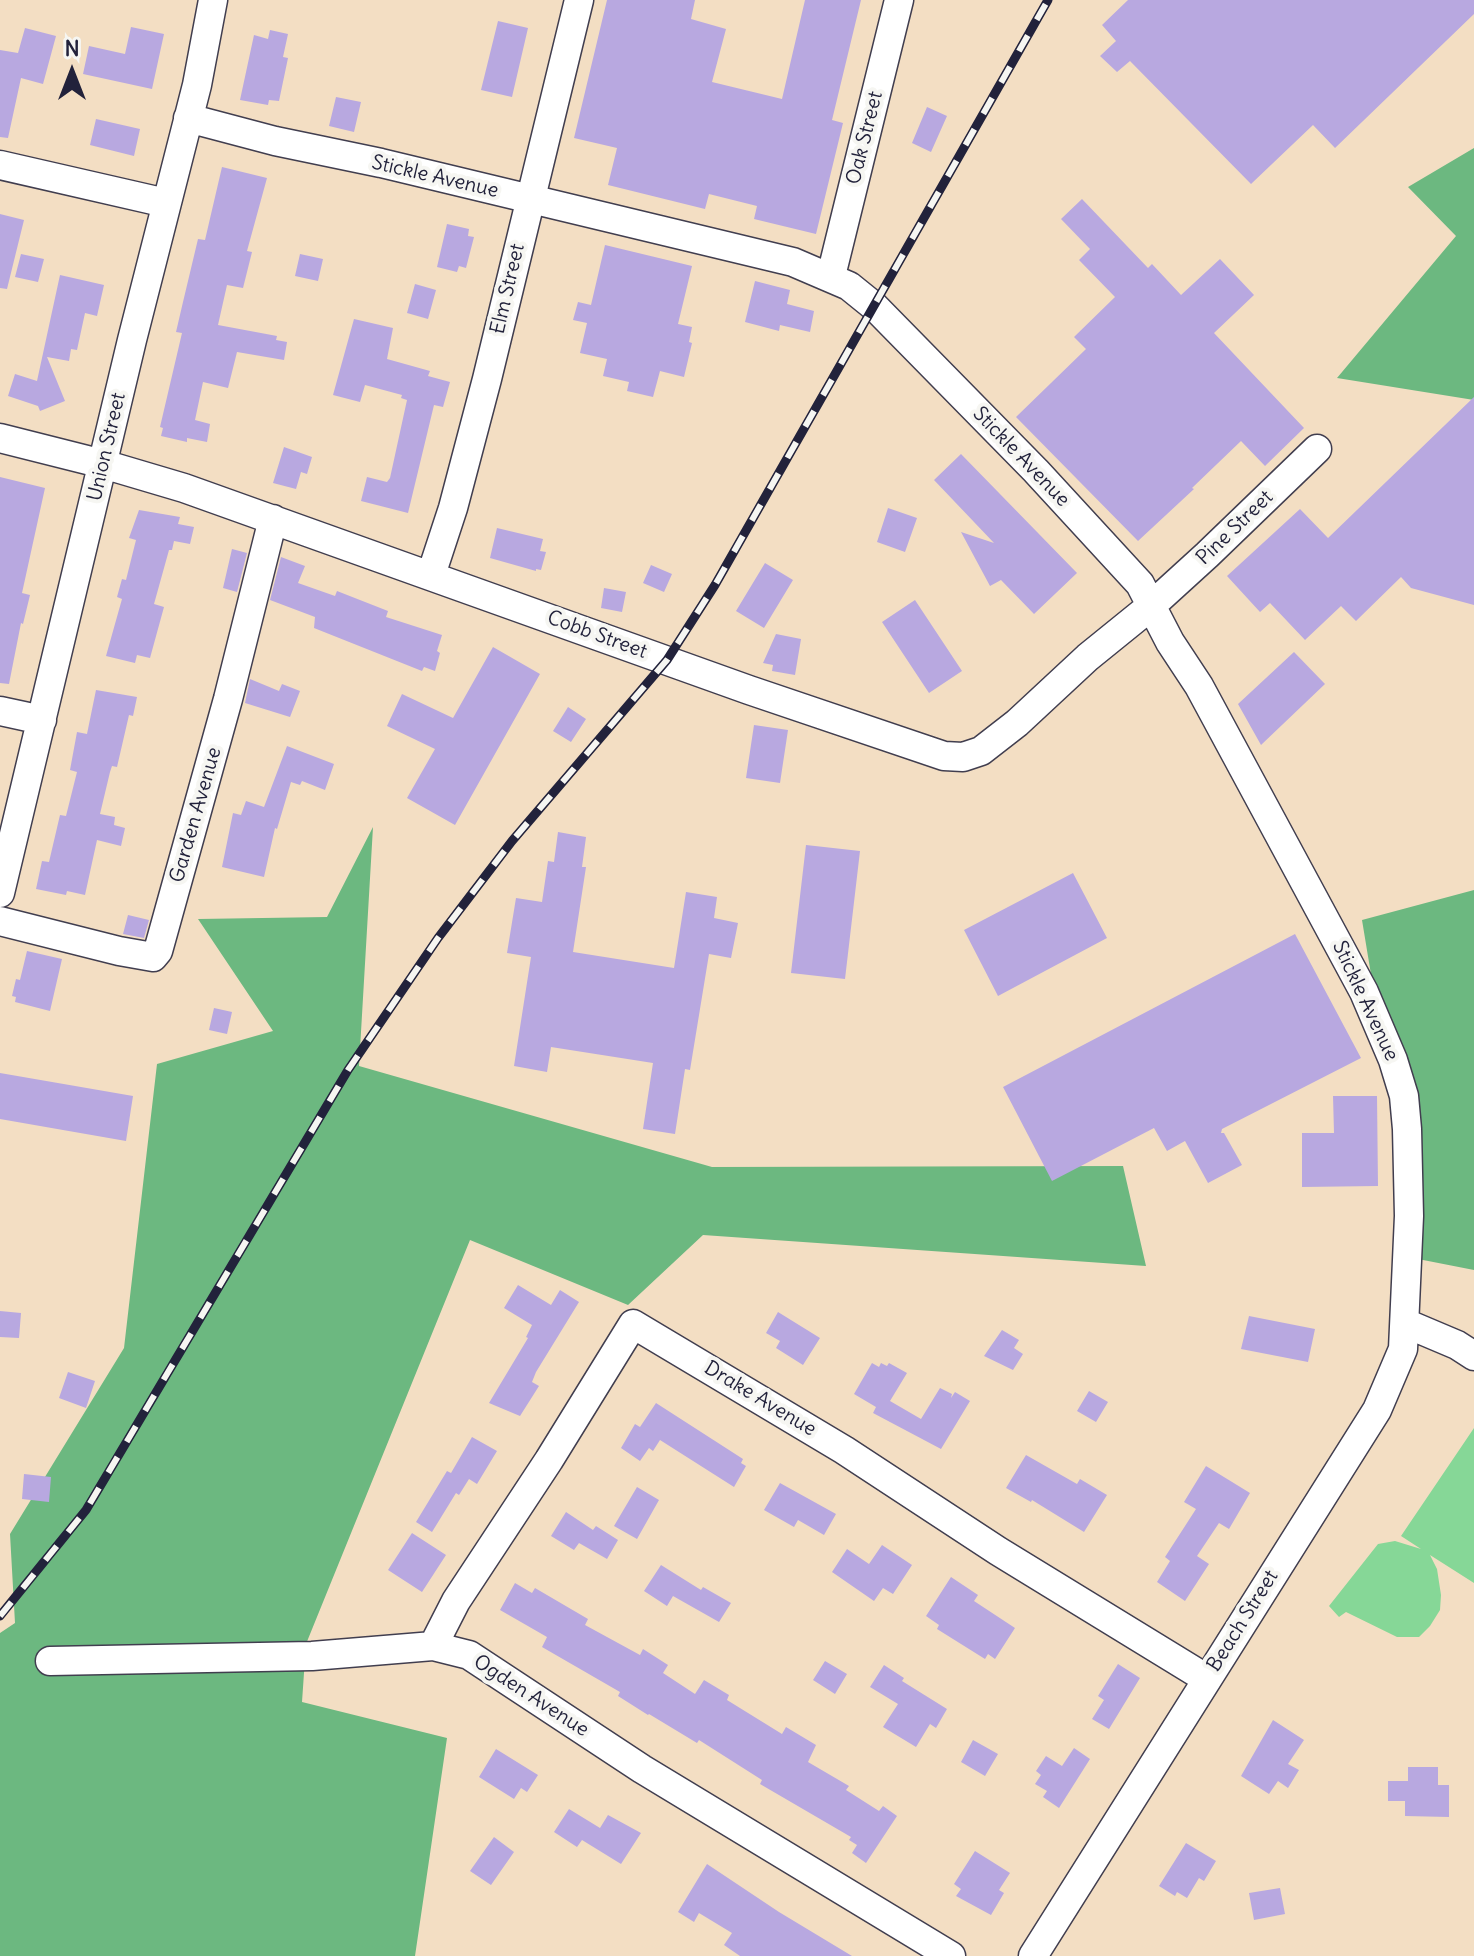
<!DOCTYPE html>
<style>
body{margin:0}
#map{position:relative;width:1474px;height:1956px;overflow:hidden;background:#f3dec3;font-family:Delius,sans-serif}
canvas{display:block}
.north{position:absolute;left:32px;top:32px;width:80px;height:80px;-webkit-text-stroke:6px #f6f6f2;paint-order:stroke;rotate:0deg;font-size:22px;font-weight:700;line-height:32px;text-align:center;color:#22223b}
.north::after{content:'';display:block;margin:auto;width:28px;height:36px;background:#22223b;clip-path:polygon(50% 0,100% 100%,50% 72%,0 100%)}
</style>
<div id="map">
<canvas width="1474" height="1956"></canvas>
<div class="north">N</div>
</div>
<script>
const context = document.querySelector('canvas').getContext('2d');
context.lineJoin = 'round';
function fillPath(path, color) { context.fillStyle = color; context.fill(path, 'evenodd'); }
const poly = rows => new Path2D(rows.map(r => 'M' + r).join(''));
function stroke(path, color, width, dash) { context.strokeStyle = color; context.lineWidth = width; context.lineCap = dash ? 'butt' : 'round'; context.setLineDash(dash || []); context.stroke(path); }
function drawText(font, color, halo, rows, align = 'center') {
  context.font = font + ' Delius,sans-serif'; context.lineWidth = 8; context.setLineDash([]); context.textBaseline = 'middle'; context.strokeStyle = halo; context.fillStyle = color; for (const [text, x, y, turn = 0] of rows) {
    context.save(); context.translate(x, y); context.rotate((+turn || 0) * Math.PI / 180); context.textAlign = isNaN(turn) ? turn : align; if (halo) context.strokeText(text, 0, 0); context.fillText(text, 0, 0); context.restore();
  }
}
const green = poly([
 [1474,1428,1474,1583,1430,1555,1437,1569,1441,1595,1440,1610,1430,1626,1419,1637,1397,1637,1346,1612,1339,1617,1329,1606,1378,1544,1395,1541,1421,1549,1401,1536]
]);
const forest = poly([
 [1474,148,1474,400,1337,378,1456,236,1408,187],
 [373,827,359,1066,712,1167,1123,1166,1146,1266,703,1235,628,1305,470,1240,306,1644,302,1702,447,1738,415,1956,0,1956,0,1633,15,1623,10,1534,124,1348,157,1064,273,1031,198,919,327,917],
 [1474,890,1474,1270,1418,1259,1362,920]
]);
const building = poly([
 [607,0,695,0,691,19,726,29,712,82,782,99,805,0,861,0,832,120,843,123,816,234,754,219,757,206,709,194,705,209,608,185,617,148,574,138],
 [1128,0,1474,0,1474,14,1335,148,1313,125,1251,184,1130,61,1117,72,1100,56,1116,41,1102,25],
 [498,21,528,28,512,97,481,90],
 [131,27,164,34,152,89,83,74,89,46,125,54],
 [25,28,56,36,43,84,21,78,8,138,0,137,0,50,18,53],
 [270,30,288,34,283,57,288,58,279,101,269,100,268,105,240,100,254,35,268,39],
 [336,97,361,102,354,132,329,126],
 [927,107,947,116,931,152,912,143],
 [96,119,140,129,134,156,90,145],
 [222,167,267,178,247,251,252,252,243,288,227,285,218,325,277,336,276,340,287,342,284,360,237,352,228,388,203,382,195,420,210,424,207,442,187,438,187,442,161,436,163,428,160,427,182,333,176,332,183,302,198,239,205,240],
 [1082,199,1148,268,1152,264,1181,295,1220,259,1254,295,1214,333,1304,428,1265,466,1241,441,1192,488,1194,489,1138,541,1016,417,1086,349,1074,337,1115,297,1079,260,1090,249,1061,219],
 [0,214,24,220,7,289,0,288],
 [447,224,469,229,468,236,474,237,466,268,459,266,457,272,437,267],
 [605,245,692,266,678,324,692,327,689,342,692,343,684,377,660,371,653,397,627,391,629,382,603,376,607,359,580,353,587,323,573,320,578,302,591,305],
 [21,254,44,259,38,282,15,277],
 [300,254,323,259,318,281,295,276],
 [60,275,104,285,97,316,85,313,77,350,71,349,69,361,47,357,65,401,40,411,38,406,8,396,15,374,37,381],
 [755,281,790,290,787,304,814,311,810,332,780,325,779,331,745,322],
 [415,284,436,290,428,319,407,313],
 [354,319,393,328,387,359,430,371,428,376,450,382,443,407,434,405,408,513,361,501,367,477,387,482,390,478,407,400,401,398,402,395,365,385,360,402,333,395],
 [1474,397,1474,605,1411,588,1401,577,1356,621,1341,606,1305,640,1270,603,1260,612,1227,576,1300,509,1328,538],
 [284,447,312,457,307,474,301,472,296,489,273,483],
 [961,454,1077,573,1034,614,1001,580,990,586,961,532,994,543,934,480],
 [0,477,45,488,22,593,30,595,23,624,21,623,9,684,0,683],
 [888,508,917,518,905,552,877,542],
 [139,510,180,517,178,524,194,527,190,544,174,541,172,550,169,550,154,604,164,607,150,658,137,655,135,663,106,656,122,599,117,597,122,579,126,580,136,540,129,538],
 [497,528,543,539,540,551,546,552,541,570,536,569,536,571,490,558],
 [232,549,247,553,237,592,223,588],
 [281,557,305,566,298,583,335,596,337,591,388,611,386,617,442,635,437,651,440,653,435,671,424,667,422,671,314,628,315,617,270,600],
 [765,563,793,580,764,628,736,611],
 [651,565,672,574,664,592,643,583],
 [604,588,626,592,622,612,601,608],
 [915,600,962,671,929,693,882,622],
 [776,634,801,639,795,675,772,671,773,665,763,663],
 [493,647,540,674,455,825,407,798,435,749,387,726,402,694,453,718],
 [1294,652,1325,684,1261,745,1238,704],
 [250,679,279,691,282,684,300,691,290,717,245,703],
 [96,690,137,697,133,716,129,715,117,767,112,766,110,772,100,814,115,817,114,825,125,828,121,846,97,840,85,895,67,891,66,895,36,889,42,861,49,862,60,815,66,816,77,772,70,770,77,732,87,734],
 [568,707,586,719,571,742,553,731],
 [754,725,788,730,780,783,746,778],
 [287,746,334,764,325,790,302,781,300,785,291,782,277,829,275,828,264,877,222,867,233,813,241,815,246,801,264,807],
 [558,832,586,837,582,867,586,867,573,952,674,968,686,892,717,897,714,918,738,923,731,958,709,954,690,1070,685,1069,675,1134,643,1129,653,1063,551,1047,547,1072,514,1066,531,957,507,953,516,898,542,902,548,861,554,862],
 [806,845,860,851,845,979,791,973],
 [1073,873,1107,938,998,996,964,930],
 [128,915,149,920,144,938,123,934],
 [1295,934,1361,1058,1222,1129,1221,1133,1224,1133,1242,1165,1208,1183,1185,1141,1167,1151,1154,1128,1052,1181,1003,1087],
 [27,951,62,959,50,1011,15,1002,16,997,12,996,16,979,20,980],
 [214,1008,232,1012,227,1034,209,1030],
 [0,1073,133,1096,126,1141,0,1119],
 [1333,1096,1377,1096,1378,1186,1302,1187,1302,1133,1334,1133],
 [518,1285,551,1305,560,1290,579,1302,536,1372,532,1382,539,1386,520,1416,489,1403,528,1338,526,1337,532,1325,504,1308],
 [0,1311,21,1313,19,1338,0,1337],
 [778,1312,820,1338,803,1365,776,1348,780,1341,766,1333],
 [1249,1316,1315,1329,1308,1362,1241,1349],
 [1002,1330,1019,1340,1014,1348,1023,1354,1013,1370,984,1356],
 [872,1363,879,1367,881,1363,887,1366,889,1363,907,1373,890,1401,921,1419,940,1388,952,1394,951,1398,955,1392,970,1401,941,1449,873,1413,876,1407,854,1394],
 [68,1372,95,1381,86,1408,59,1398],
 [1089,1391,1108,1402,1096,1422,1077,1411],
 [656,1403,743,1459,741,1463,746,1466,734,1487,660,1440,653,1451,649,1448,640,1461,621,1448,635,1424,640,1427],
 [472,1437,497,1451,477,1484,469,1479,459,1495,456,1493,432,1532,416,1522,447,1471,451,1473],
 [1026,1455,1077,1484,1080,1479,1107,1495,1084,1532,1032,1500,1031,1502,1006,1488],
 [1206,1466,1250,1493,1229,1529,1219,1523,1197,1556,1209,1564,1185,1601,1157,1582,1170,1561,1165,1557,1196,1509,1184,1502],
 [24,1474,51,1477,49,1502,22,1499],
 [780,1483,836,1514,824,1535,798,1520,794,1527,764,1510],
 [637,1487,659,1500,637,1539,614,1526],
 [566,1512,593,1530,596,1526,618,1540,607,1559,579,1543,574,1550,551,1536],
 [412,1533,446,1555,422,1592,388,1570],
 [882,1545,912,1565,893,1594,883,1588,874,1601,832,1572,847,1549,869,1564],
 [661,1565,701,1590,703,1587,731,1603,719,1622,673,1596,667,1606,644,1591],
 [951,1577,978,1595,974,1601,1015,1628,995,1659,988,1654,985,1659,937,1629,939,1625,926,1616],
 [515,1583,532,1593,535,1588,588,1619,585,1625,640,1655,643,1649,668,1665,663,1673,695,1694,704,1680,729,1695,727,1700,782,1734,786,1727,816,1745,808,1762,849,1786,846,1790,879,1811,883,1806,897,1816,866,1863,852,1853,857,1845,849,1840,851,1837,760,1784,762,1780,699,1740,697,1743,649,1714,648,1715,618,1696,620,1692,542,1647,547,1637,500,1610],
 [825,1661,847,1674,835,1694,813,1680],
 [1118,1664,1140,1678,1109,1729,1092,1719,1104,1700,1098,1696],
 [884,1665,904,1678,902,1681,947,1709,936,1728,930,1724,916,1747,883,1727,898,1704,870,1687],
 [1273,1720,1304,1740,1288,1764,1299,1770,1288,1788,1278,1781,1269,1794,1241,1776],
 [973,1740,998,1754,985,1776,961,1762],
 [1074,1748,1090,1759,1059,1808,1043,1797,1047,1791,1035,1784,1041,1775,1036,1771,1046,1756,1062,1766],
 [496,1749,538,1775,527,1792,521,1788,514,1799,479,1777],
 [1408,1767,1438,1767,1438,1785,1449,1785,1449,1817,1405,1816,1405,1801,1388,1801,1388,1781,1408,1781],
 [569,1809,600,1828,608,1815,641,1833,621,1864,582,1840,577,1847,554,1832],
 [494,1837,514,1852,491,1885,470,1871],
 [1186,1843,1216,1861,1204,1881,1199,1878,1187,1898,1177,1892,1175,1896,1159,1886],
 [975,1851,1010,1873,999,1890,1004,1893,991,1915,956,1896,961,1889,954,1884],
 [707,1864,779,1912,852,1956,740,1956,724,1945,732,1933,699,1913,694,1922,678,1912],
 [1280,1888,1285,1914,1254,1920,1249,1893]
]);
const minor = poly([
 [188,118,275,141,381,163,793,262,849,286,875,307,1036,471,1140,584,1170,642,1199,686,1364,992,1393,1060,1404,1096,1407,1129,1409,1216,1403,1349,1377,1410,1033,1956],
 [0,165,166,203],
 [831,276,899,0],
 [0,438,103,464,184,488,749,690,944,756,963,757,981,751,1017,723,1088,657,1151,606,1207,555,1317,449],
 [431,575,453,508,487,379,579,0],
 [0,711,42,720],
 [0,893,132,340,197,85,213,0],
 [0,921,119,951,153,957,158,951,228,699,273,519],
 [1405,1323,1457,1345,1474,1356],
 [433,1646,456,1601,549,1460,633,1324,844,1450,998,1551,1207,1679],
 [50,1661,312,1656,433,1646,469,1655,642,1769,951,1956]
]);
const rail = poly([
 [0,1616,86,1510,348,1070,438,938,512,841,667,660,715,585,1048,0]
]);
const streetNames = [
 ["Oak Street",865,138,-76],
 ["Stickle Avenue",435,177,13],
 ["Elm Street",508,289,-77],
 ["Union Street",107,447,-77],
 ["Stickle Avenue",1021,457,46],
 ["Pine Street",1235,528,-44],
 ["Cobb Street",597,635,20],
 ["Garden Avenue",196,815,-74],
 ["Stickle Avenue",1365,1001,65],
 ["Drake Avenue",760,1399,31],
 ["Beach Street",1243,1621,-58],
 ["Ogden Avenue",531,1696,33]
];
fillPath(green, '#86d797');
fillPath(forest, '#6cb880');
fillPath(building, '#b8a8e0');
stroke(minor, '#413e4f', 31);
stroke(minor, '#fff', 28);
stroke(rail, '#22223b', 9);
stroke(rail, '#f6f6f2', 6, [18]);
drawText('20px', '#22223b', '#f6f6f2', streetNames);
</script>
